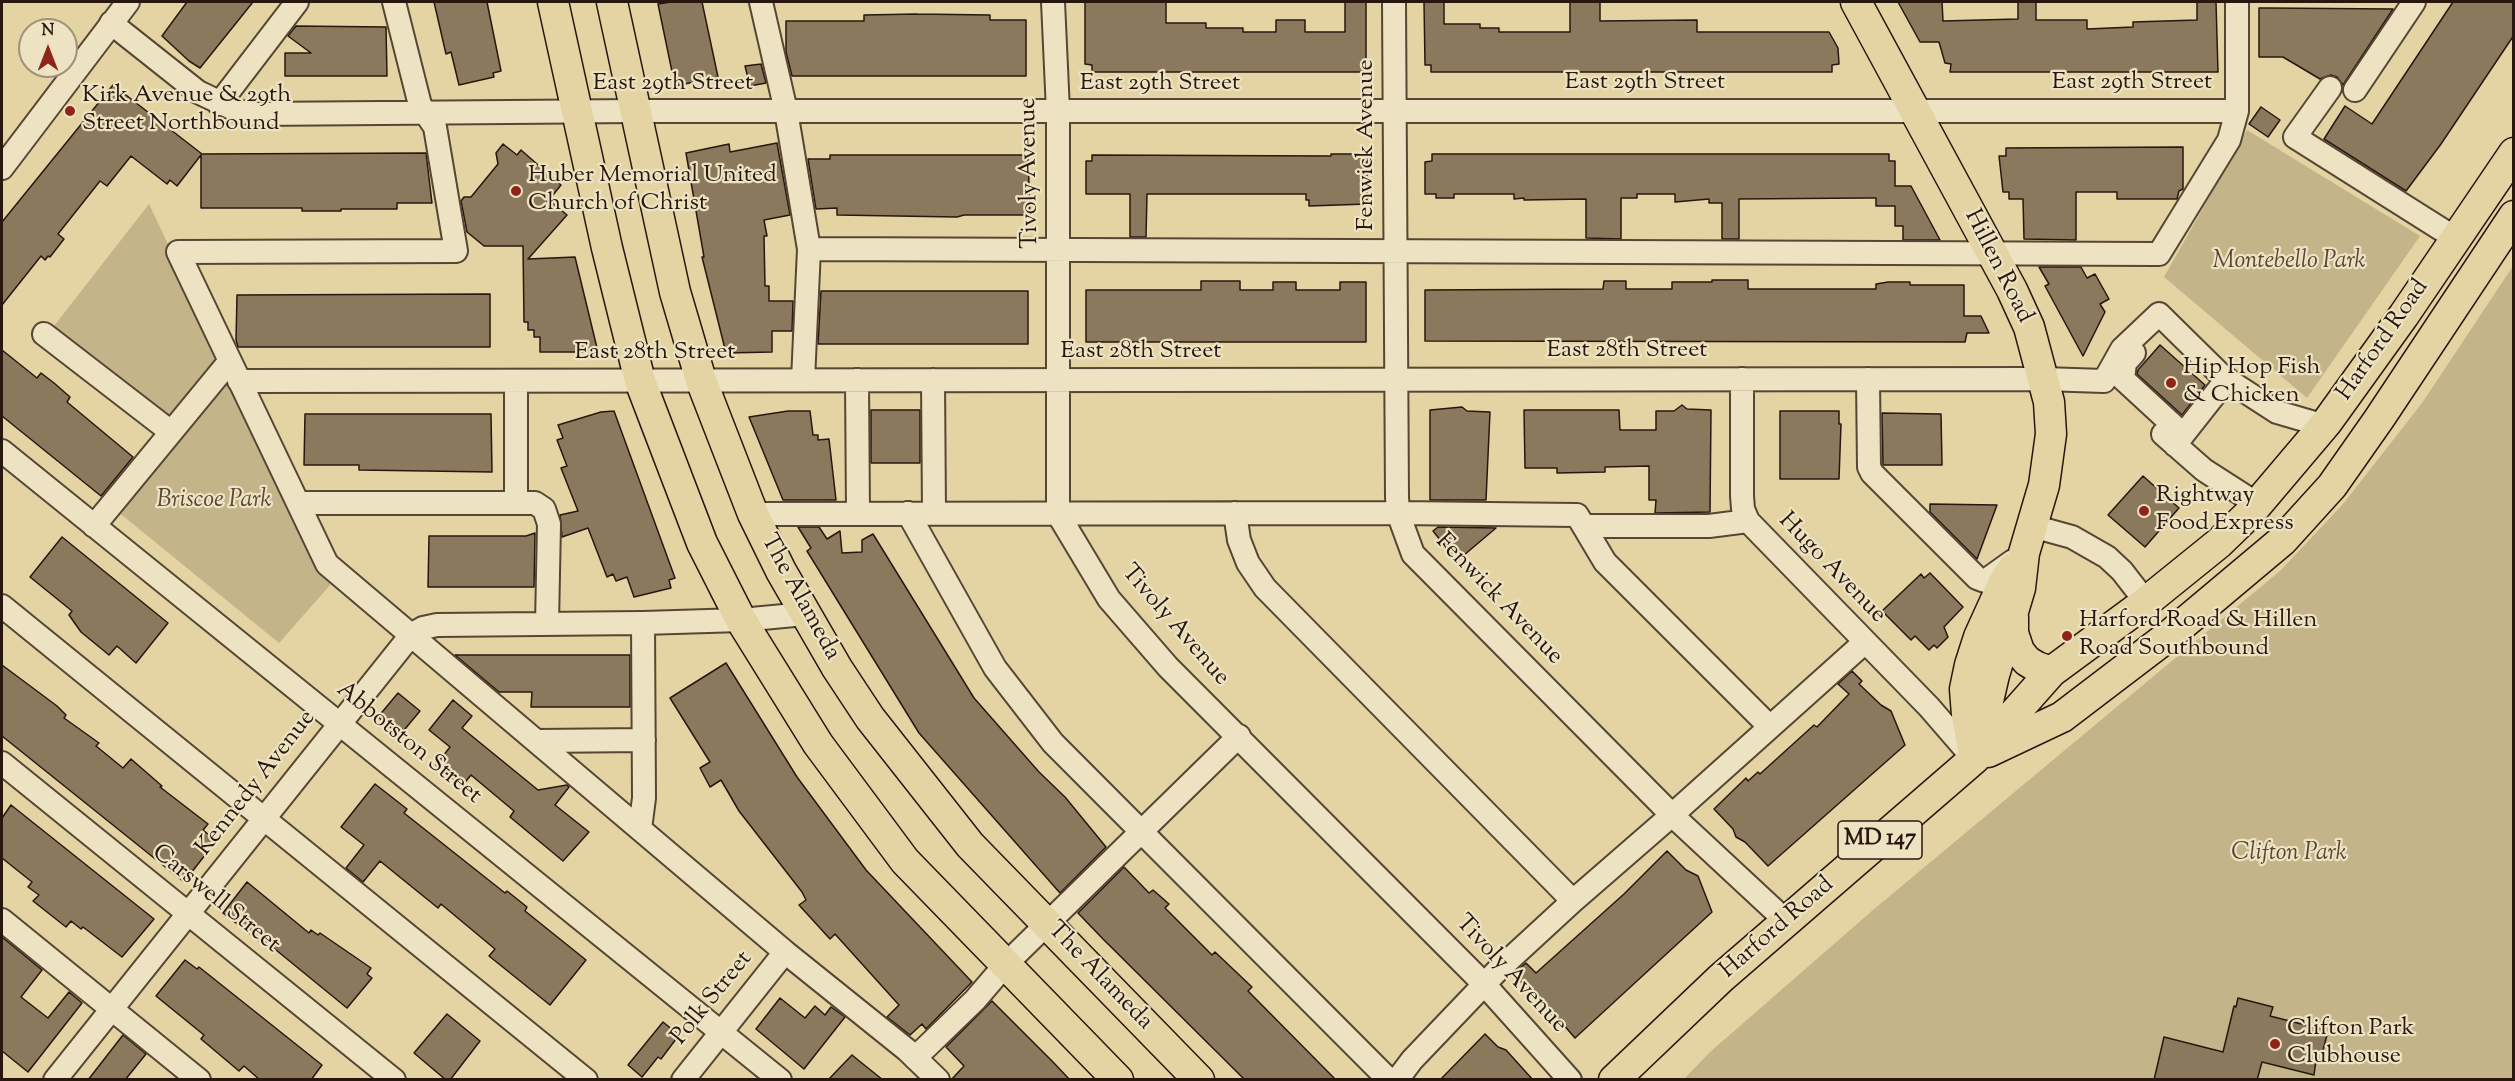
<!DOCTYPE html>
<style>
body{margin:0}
#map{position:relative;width:2515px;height:1081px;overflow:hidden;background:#e4d4a3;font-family:"Sorts Mill Goudy",serif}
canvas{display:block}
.frame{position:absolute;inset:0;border:3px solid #28170f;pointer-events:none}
.north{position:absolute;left:18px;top:18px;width:60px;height:60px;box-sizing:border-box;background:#ede3c3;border:2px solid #9e917b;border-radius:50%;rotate:0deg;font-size:16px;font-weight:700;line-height:24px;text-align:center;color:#28170f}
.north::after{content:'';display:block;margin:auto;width:21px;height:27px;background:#8f2418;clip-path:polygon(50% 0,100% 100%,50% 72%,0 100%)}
</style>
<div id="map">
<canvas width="2515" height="1081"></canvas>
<div class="frame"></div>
<div class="north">N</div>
</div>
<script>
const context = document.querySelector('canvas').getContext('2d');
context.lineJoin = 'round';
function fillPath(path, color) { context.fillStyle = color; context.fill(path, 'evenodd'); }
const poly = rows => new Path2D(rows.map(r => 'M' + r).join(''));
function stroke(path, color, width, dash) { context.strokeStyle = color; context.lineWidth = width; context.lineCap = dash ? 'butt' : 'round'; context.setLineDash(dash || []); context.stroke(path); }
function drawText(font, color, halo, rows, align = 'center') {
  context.font = font + ' "Sorts Mill Goudy",serif'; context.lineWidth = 4.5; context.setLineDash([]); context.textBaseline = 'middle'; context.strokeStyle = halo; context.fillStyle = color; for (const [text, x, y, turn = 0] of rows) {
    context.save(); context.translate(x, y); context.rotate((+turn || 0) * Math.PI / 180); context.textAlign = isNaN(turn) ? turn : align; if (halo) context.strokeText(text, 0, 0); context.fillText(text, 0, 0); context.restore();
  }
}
const green = poly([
 [2247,130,2420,236,2307,398,2164,277],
 [149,204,321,567,331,584,279,643,117,511,181,430,54,326],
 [2513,266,2513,1079,1683,1080,1710,1052,1873,910,2281,570,2343,504,2422,403]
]);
const building = poly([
 [187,2,253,2,200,68,189,61,162,36,187,2],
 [434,2,487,2,501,71,493,73,494,77,459,85,451,52,446,54,434,2],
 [671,2,702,2,718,77,675,86,658,4,671,2],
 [1085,2,1166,2,1166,23,1206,23,1206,28,1243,28,1243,32,1276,32,1276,20,1305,20,1305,32,1345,32,1345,2,1366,2,1366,72,1092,72,1092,65,1085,64,1085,2],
 [1424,2,1444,2,1444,24,1480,24,1480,28,1499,28,1499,32,1570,32,1570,2,1600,2,1600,21,1697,20,1697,32,1829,32,1838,48,1839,64,1832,65,1832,72,1431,72,1431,65,1425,65,1424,2],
 [1898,2,1942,2,1943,21,2018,19,2018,2,2036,2,2036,20,2087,20,2087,29,2133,27,2133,22,2197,20,2197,2,2216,2,2218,72,1950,72,1951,64,1945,63,1939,42,1920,42,1898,2],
 [2453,2,2514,2,2514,35,2441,144,2406,191,2324,139,2345,106,2372,124,2453,2],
 [2259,8,2268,8,2393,9,2343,85,2337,77,2331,75,2320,79,2283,57,2259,57,2259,8],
 [917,14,990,15,990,20,1026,20,1026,76,792,76,786,52,786,21,864,21,864,15,917,14],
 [296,26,386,27,387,76,285,76,285,53,311,53,288,36,296,26],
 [761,64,766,83,750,86,745,66,761,64],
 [113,85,202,154,426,153,432,203,397,203,397,209,341,209,341,211,302,211,302,208,201,208,201,155,177,186,170,180,167,184,131,156,107,186,100,181,58,234,64,239,50,257,48,256,45,260,41,256,2,305,2,222,113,85],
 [2261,107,2280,120,2268,137,2249,124,2261,107],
 [777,143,790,215,764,220,767,236,764,236,765,286,769,286,769,301,793,301,792,331,772,331,772,352,726,353,702,257,704,257,686,153,729,144,730,152,777,143],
 [503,144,517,155,521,150,561,185,549,200,567,215,528,259,575,257,598,352,540,352,540,337,534,337,534,330,528,330,528,322,524,322,523,246,484,246,467,232,461,201,464,197,471,197,498,164,496,153,503,144],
 [2183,147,2183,189,2179,191,2177,199,2117,199,2117,192,2076,192,2076,240,2024,239,2023,199,2009,199,2009,192,2003,192,1999,156,2006,156,2006,148,2183,147],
 [1331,154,1367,154,1367,204,1309,206,1309,200,1306,200,1306,194,1147,194,1146,237,1130,237,1130,194,1086,194,1086,161,1092,161,1092,155,1331,156,1331,154],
 [1432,154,1889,154,1889,161,1895,161,1895,186,1911,186,1940,240,1903,240,1903,226,1895,226,1895,206,1876,206,1876,198,1867,198,1739,199,1739,239,1722,239,1722,203,1709,203,1709,199,1675,202,1675,194,1637,194,1637,198,1621,198,1621,239,1586,238,1586,199,1524,200,1524,198,1514,199,1514,194,1454,194,1454,198,1436,198,1436,194,1425,194,1425,162,1432,161,1432,154],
 [830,155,1028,155,1030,215,964,215,957,217,837,215,837,208,816,209,808,159,830,159,830,155],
 [2039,267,2081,267,2087,278,2095,274,2109,299,2100,304,2105,312,2083,356,2045,286,2049,284,2039,267],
 [1712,280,1748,280,1748,289,1876,289,1876,284,1888,282,1910,282,1910,285,1964,285,1964,316,1981,316,1989,333,1967,333,1965,342,1425,341,1425,290,1603,289,1604,281,1626,281,1626,289,1672,289,1672,282,1712,282,1712,280],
 [1201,281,1240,281,1240,290,1273,290,1273,282,1296,282,1296,290,1340,290,1340,282,1366,282,1366,342,1086,342,1086,290,1201,290,1201,281],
 [821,291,1028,291,1028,344,818,344,821,291],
 [490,294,490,347,238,347,236,340,237,295,490,294],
 [2160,345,2205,385,2182,415,2137,374,2138,370,2160,345],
 [2,350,37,378,41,373,54,383,70,397,67,402,133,457,101,496,2,416,2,350],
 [1682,405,1687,409,1711,410,1710,512,1655,513,1656,500,1649,500,1649,466,1605,467,1605,472,1557,473,1557,468,1525,468,1524,410,1619,410,1620,430,1656,430,1656,411,1674,411,1682,405],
 [1462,407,1467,411,1490,412,1486,500,1430,500,1430,410,1462,407],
 [871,410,920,410,920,463,871,463,871,410],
 [614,411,675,578,669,580,671,588,634,597,627,577,616,581,613,574,607,577,588,528,562,537,560,515,578,511,561,468,567,466,557,440,563,438,558,425,601,412,614,411],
 [788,411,810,411,813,435,818,435,818,440,829,439,836,500,783,500,749,417,788,411],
 [1780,411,1839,411,1839,424,1841,424,1839,479,1780,479,1780,411],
 [1882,413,1941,414,1942,465,1883,465,1882,413],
 [305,414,491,414,492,472,359,470,359,465,304,465,305,414],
 [2143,476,2179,508,2145,547,2108,515,2143,476],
 [1930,504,1997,505,1977,559,1930,512,1930,504],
 [798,527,819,527,827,539,840,531,842,553,862,552,862,540,873,534,974,698,1039,772,1065,797,1106,847,1060,893,919,733,807,551,811,548,798,527],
 [1438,527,1496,528,1457,561,1433,531,1438,527],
 [535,533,534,587,428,587,429,536,526,536,535,533],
 [62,537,168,623,136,663,117,646,109,655,81,632,69,615,72,611,30,577,62,537],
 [1930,573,1963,607,1944,627,1948,637,1937,648,1934,645,1929,650,1915,636,1911,640,1882,611,1921,574,1924,578,1930,573],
 [455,655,630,655,630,707,531,707,532,692,499,692,455,655],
 [726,663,797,777,866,870,972,982,926,1029,922,1024,910,1035,887,1017,899,1005,835,934,830,939,799,905,806,900,802,892,739,811,721,780,710,787,700,768,710,762,670,698,726,663],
 [2,665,57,706,66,715,64,718,99,743,96,746,123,768,131,759,162,786,160,787,208,824,203,830,216,841,184,882,2,736,2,665],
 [1852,671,1862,681,1859,684,1881,705,1891,711,1905,745,1768,866,1745,842,1736,837,1733,829,1714,809,1746,778,1748,781,1758,772,1760,774,1814,725,1817,727,1849,694,1838,684,1852,671],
 [398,693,420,711,400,735,378,717,398,693],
 [453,700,472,716,462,728,538,790,567,785,569,787,555,805,589,832,563,861,510,817,514,811,471,775,462,786,436,765,450,747,429,730,453,700],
 [375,784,407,809,404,813,505,893,507,891,527,907,525,911,586,960,550,1005,489,956,495,949,441,904,438,908,380,861,363,882,346,868,364,845,341,827,375,784],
 [11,805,154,919,122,957,83,927,81,929,71,921,66,927,33,901,39,895,28,887,32,882,2,858,2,818,11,805],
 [1667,851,1686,870,1698,876,1712,912,1575,1038,1555,1015,1549,1014,1542,1002,1513,974,1526,963,1536,973,1624,894,1667,851],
 [1124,867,1149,893,1153,890,1169,904,1165,908,1212,955,1215,952,1252,987,1248,991,1336,1080,1245,1080,1103,939,1078,913,1124,867],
 [247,882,309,933,311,930,318,935,320,933,371,968,367,974,372,978,347,1008,265,941,263,944,223,913,247,882],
 [2,937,42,970,21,997,48,1018,69,992,82,1003,28,1072,2,1051,2,937],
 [185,960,197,969,199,967,322,1065,311,1080,260,1080,244,1066,239,1071,201,1039,204,1035,156,996,185,960],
 [780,998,805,1018,815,1006,825,1015,831,1007,845,1017,804,1069,756,1029,780,998],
 [2238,998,2273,1007,2270,1016,2325,1030,2324,1033,2327,1035,2322,1054,2317,1053,2314,1075,2262,1062,2257,1080,2154,1080,2164,1037,2223,1052,2234,1006,2236,1007,2238,998],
 [992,1001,1053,1062,1070,1080,951,1080,964,1066,946,1047,992,1001],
 [447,1014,480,1041,450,1080,446,1080,414,1053,447,1014],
 [663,1022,679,1035,661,1059,658,1057,642,1077,628,1065,663,1022],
 [1485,1034,1498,1047,1506,1050,1533,1080,1440,1080,1485,1034],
 [123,1035,146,1054,125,1080,88,1080,123,1035],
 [852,1055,863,1064,883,1080,828,1080,852,1055]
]);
const minor = poly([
 [394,2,420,105,435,127,456,251,178,252,327,564,785,952,907,1050,938,1080],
 [761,2,786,111,809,249,803,380],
 [1053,2,1058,111,1058,514,1109,599,1168,667,1484,984,1570,1080],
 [1394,2,1397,497,1398,513,1413,554,1672,815,1786,921],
 [111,23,198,92,238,111,255,114,635,111,2237,111],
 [2330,88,2295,137,2455,238],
 [2355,90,2414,2],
 [219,104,297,2],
 [2,168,128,2],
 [809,249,2159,254,2229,140,2237,111,2237,2],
 [44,334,171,432],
 [2134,353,2125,363,2123,379,2174,426,2177,431,2175,445],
 [1742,379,1742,496,1743,509,1748,521,1929,707,1974,759],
 [1868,379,1869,467,1872,473,1977,578,1985,581,2013,561],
 [857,380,858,513],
 [933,380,934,513],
 [239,381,2044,379,2104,381,2122,349,2159,314,2223,377,2277,412,2325,426],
 [516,381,516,503],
 [2163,434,2204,470,2257,504],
 [2175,445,2227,379],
 [2,451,780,1080],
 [298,503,535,503,544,509,549,524,547,624],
 [908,513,995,668,1053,743,1389,1080],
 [1235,513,1239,540,1248,563,1265,588,1573,901],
 [753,514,1398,513,1577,515,1605,562,1770,727],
 [94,526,229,362],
 [1585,526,1709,526,1748,521],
 [2032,526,2072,537,2107,557,2122,571,2146,602],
 [2,606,586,1080],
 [536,741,644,740],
 [2,763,394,1080],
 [640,829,644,798,643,623],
 [2,920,199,1080],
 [915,1058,975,1000,1005,965,1239,736],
 [55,1080,411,635,423,628,437,625,643,623,741,620,805,614],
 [683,1080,785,952],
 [1397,1080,1412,1060,1497,971,1573,901,1672,815,1865,642]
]);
const major = poly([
 [553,2,607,248,640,381,702,543,741,620,818,744,905,861,1118,1080],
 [612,2,675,292,701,380,753,514,781,571,837,668,870,718,970,845,1199,1080],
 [1856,2,2012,290,2029,327,2049,402,2051,434,2044,485,2024,553,2020,588,1994,675,1976,753],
 [2013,617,2013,633,2019,651,2027,661,2037,667,2051,672],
 [1973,750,1967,715,1965,689,1970,665,1979,637,2004,582,2013,568],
 [1988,752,2062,717,2171,634,2283,540,2332,486,2379,419,2514,216],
 [1614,1080,1721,978,1974,759,2051,672,2146,602,2219,543,2250,513,2327,422,2404,315,2514,153]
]);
const markers = [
 [70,111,6,"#8f2418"],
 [516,191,6,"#8f2418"],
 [2171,383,6,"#8f2418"],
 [2144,511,6,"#8f2418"],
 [2067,636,6,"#8f2418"],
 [2275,1044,6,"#8f2418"]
];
const shields = [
 [1880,840,84]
];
const shieldNames = [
 ["MD 147",1880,840]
];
const streetNames = [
 ["East 29th Street",1645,84],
 ["East 29th Street",2132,84],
 ["East 29th Street",673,85],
 ["East 29th Street",1160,85],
 ["Fenwick Avenue",1368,145,-90],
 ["Tivoly Avenue",1031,173,-91],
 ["Hillen Road",1997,267,63],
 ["Harford Road",2384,341,-55],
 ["East 28th Street",1627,352],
 ["East 28th Street",1141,353],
 ["East 28th Street",655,354],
 ["Hugo Avenue",1831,569,46],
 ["The Alameda",799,598,61],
 ["Fenwick Avenue",1498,600,46],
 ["Tivoly Avenue",1174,626,49],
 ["Abbotston Street",408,744,39],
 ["Kennedy Avenue",257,784,-52],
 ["Carswell Street",215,900,39],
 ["Harford Road",1778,929,-41],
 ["Tivoly Avenue",1510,975,47],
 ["The Alameda",1099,977,46],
 ["Polk Street",713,999,-51]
];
const poiNames = [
 ["Kirk Avenue & 29th",82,97],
 ["Street Northbound",82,125],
 ["Huber Memorial United",528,177],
 ["Church of Christ",528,205],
 ["Hip Hop Fish",2183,369],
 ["& Chicken",2183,397],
 ["Rightway",2156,497],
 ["Food Express",2156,525],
 ["Harford Road & Hillen",2079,622],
 ["Road Southbound",2079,650],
 ["Clifton Park",2287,1030],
 ["Clubhouse",2287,1058]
];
const parkNames = [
 ["Montebello Park",2289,263],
 ["Briscoe Park",214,502],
 ["Clifton Park",2289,855]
];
fillPath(green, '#c4b48a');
fillPath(building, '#8a795c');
stroke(building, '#28170f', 1.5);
stroke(minor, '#574634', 26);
stroke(major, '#28170f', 33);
stroke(minor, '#ede3c3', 22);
stroke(major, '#e4d4a3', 30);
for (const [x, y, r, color] of markers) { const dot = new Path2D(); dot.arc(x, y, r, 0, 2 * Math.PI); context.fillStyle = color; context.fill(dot); stroke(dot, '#ede3c3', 2); }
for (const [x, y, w] of shields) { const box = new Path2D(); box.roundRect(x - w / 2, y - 19, w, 38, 4.5); context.fillStyle = '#ede3c3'; context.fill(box); stroke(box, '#28170f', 1.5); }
drawText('bold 22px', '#28170f', null, shieldNames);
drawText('24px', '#28170f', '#ede3c3', streetNames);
drawText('24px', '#28170f', '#ede3c3', poiNames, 'left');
drawText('italic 24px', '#574634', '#ede3c3', parkNames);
</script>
